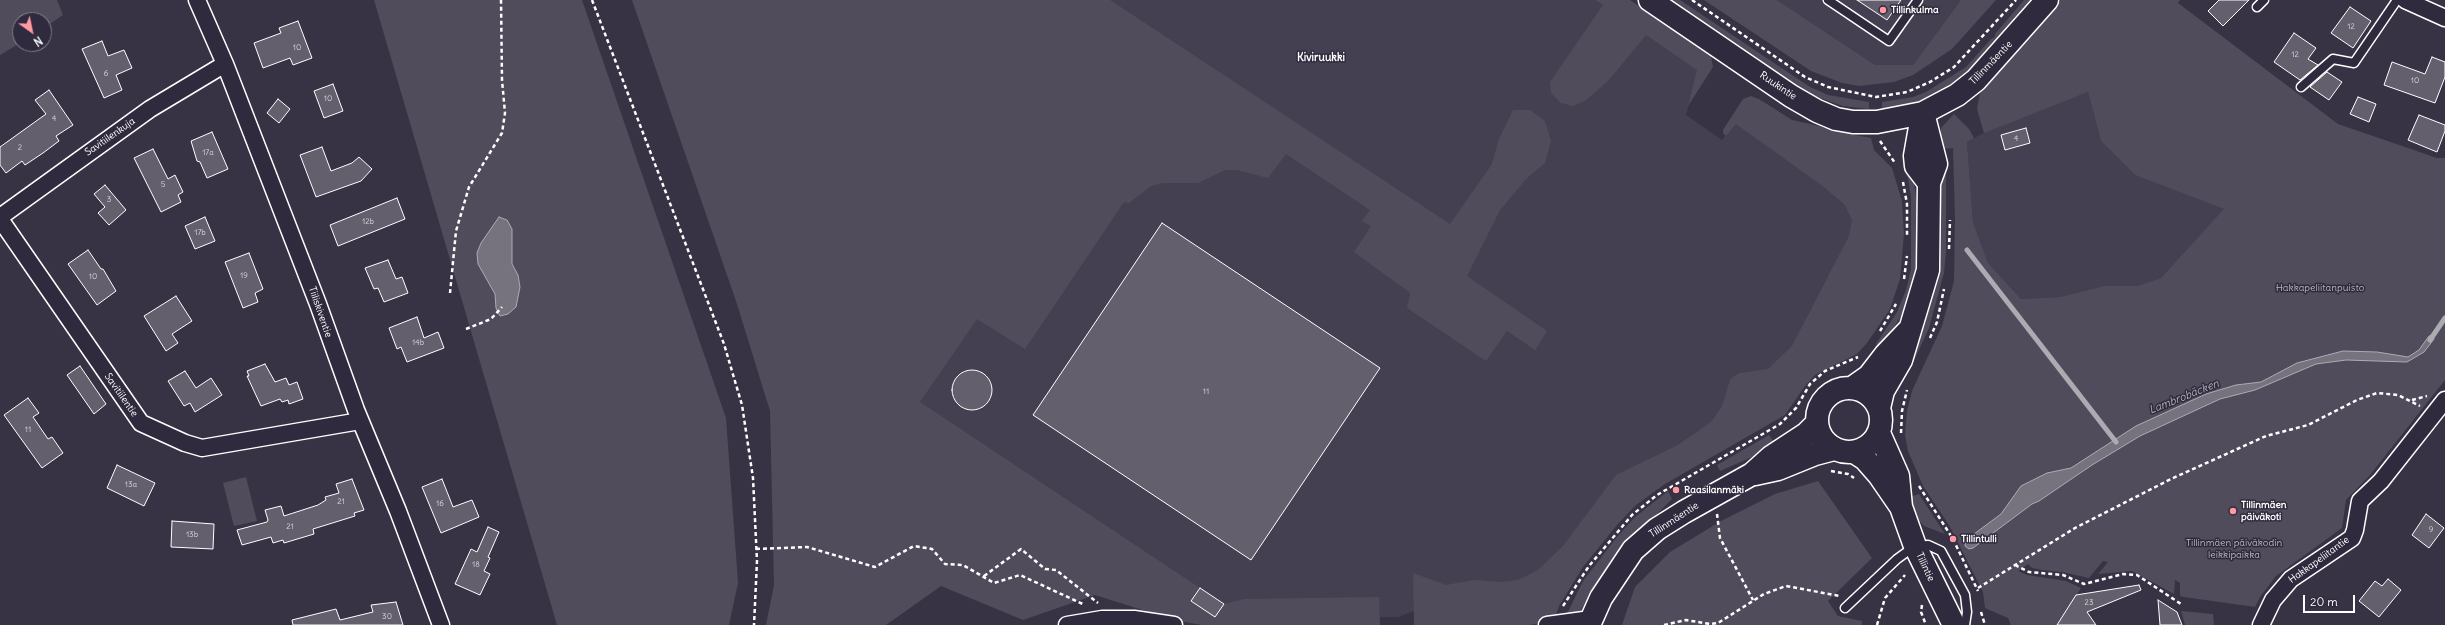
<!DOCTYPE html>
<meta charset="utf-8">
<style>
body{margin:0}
#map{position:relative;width:2445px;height:625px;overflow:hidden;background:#373345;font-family:Delius,sans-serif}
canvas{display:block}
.north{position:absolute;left:12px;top:12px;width:40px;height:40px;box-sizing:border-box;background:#2f2a3d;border:1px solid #827f8b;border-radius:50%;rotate:147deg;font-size:11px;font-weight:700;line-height:16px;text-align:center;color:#fff}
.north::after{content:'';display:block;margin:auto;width:14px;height:18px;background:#ff9aa2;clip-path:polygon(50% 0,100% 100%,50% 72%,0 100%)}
.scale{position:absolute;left:2303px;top:595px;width:52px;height:18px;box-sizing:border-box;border:2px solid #fff;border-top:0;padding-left:5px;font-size:12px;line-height:14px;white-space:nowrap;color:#fff;-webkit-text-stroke:3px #2f2a3d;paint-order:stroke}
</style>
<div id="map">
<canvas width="2445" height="625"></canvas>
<div class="north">N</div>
<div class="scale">20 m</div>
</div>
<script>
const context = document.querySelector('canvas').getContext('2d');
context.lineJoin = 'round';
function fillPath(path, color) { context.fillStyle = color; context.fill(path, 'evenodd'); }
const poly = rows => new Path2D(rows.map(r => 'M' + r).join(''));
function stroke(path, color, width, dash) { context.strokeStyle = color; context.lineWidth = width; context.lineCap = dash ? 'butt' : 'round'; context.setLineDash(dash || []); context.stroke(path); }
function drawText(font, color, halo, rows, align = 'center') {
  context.font = font + ' Delius,sans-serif'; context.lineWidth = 3; context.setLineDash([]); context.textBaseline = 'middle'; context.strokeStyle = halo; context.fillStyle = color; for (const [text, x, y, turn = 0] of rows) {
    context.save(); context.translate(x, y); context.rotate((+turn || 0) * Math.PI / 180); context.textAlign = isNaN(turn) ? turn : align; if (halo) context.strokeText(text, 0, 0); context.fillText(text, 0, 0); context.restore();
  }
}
const built = poly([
 [1074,0,1595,0,1698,70,1686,115,1712,133,1722,140,1752,104,1888,197,1838,324,1629,497,1545,605,1414,611,1398,617,1215,619,920,402],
 [1777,0,1961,0,1913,65,1875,65],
 [2088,92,2101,141,2135,175,2225,209,2161,278,2137,286,2104,286,2060,297,2021,299,1988,263,1973,222,1967,142,1991,129]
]);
const green = poly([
 [0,0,57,0,63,15,44,28,44,20,20,20,20,43,0,55],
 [374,0,582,0,726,418,738,583,729,625,557,625],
 [632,0,1110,0,1450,224,1492,164,1499,139,1513,110,1530,110,1545,121,1551,141,1545,163,1526,179,1500,210,1467,276,1547,331,1535,350,1507,331,1486,361,1407,308,1410,294,1409,292,1354,252,1371,226,1362,221,1370,210,1286,154,1268,178,1237,170,1225,170,1198,183,1163,183,1151,186,1129,203,1124,202,1025,349,977,319,920,402,1224,604,1244,599,1379,597,1380,625,1202,625,1174,620,1095,595,1023,620,941,586,886,625,766,625,774,585,770,411,737,304],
 [1595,0,1630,0,1711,56,1713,67,1688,106,1697,70,1646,35,1609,80,1585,101,1573,106,1561,103,1551,93,1550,82,1603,5],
 [1667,0,1680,0,1810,87,1828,95,1869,102,1869,109,1843,106,1803,92],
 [1704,0,1777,0,1875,65,1913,65,1961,0,1996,0,1952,49,1913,75,1894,82,1859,86,1842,83,1811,71],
 [2024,0,2037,0,1975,70,1939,94,1911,104,1882,110,1882,102,1913,97,1926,92,1966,67,1991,39,1995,37,1995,34],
 [2061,0,2180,0,2178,3,2338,124,2437,158,2445,158,2445,380,2370,475,2346,500,2342,528,2276,576,2260,597,2255,607,2184,597,2180,596,2180,583,2175,580,2174,594,2132,571,2098,574,2108,562,2103,561,2089,578,2062,572,2042,570,2032,568,2028,564,2018,571,2027,575,2066,581,2081,588,2057,625,2011,625,2008,618,1985,608,1983,592,1949,525,1923,486,1908,451,1905,435,1907,411,1912,391,1942,326,1954,281,1955,218,1953,148,1941,149,1941,128,1954,114,1969,129,1974,138,1967,142,1973,222,1988,263,2021,299,2060,297,2104,286,2137,286,2161,278,2224,209,2135,175,2101,141,2088,92,1984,133,1977,109,1980,93],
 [1751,96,1759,99,1792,120,1819,126,1833,131,1871,138,1874,150,1892,168,1902,201,1904,234,1900,279,1890,309,1867,343,1857,354,1815,375,1805,386,1785,415,1665,484,1636,505,1617,525,1583,567,1559,606,1554,621,1529,625,1414,625,1413,573,1446,585,1474,580,1500,582,1518,580,1538,570,1563,546,1616,475,1676,446,1697,432,1712,421,1722,406,1730,380,1734,376,1740,373,1768,369,1792,346,1849,236,1852,220,1845,205,1824,187,1736,124,1726,136,1723,133,1723,130,1743,99],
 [1946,166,1946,252,1944,273,1929,328,1912,365,1906,362,1923,324,1936,271,1941,167],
 [1911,168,1918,207,1917,272,1909,303,1882,347,1876,344,1897,312,1906,290,1911,269,1911,198,1908,178,1904,170],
 [1769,435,1777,446,1720,471,1717,465],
 [246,477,257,521,234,526,223,483],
 [1818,481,1872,558,1828,601,1838,616,1862,621,1862,625,1622,625,1635,587,1670,552,1721,521,1775,494],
 [1668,491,1672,499,1614,557,1581,610,1565,618,1583,581,1617,537,1635,517],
 [1919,494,1945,534,1924,526,1915,516,1910,497],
 [2181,611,2213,614,2214,625,2185,625]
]);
const water = poly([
 [499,217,507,220,512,229,512,264,518,275,520,287,516,307,508,314,500,316,496,308,495,294,478,264,477,253,481,243,499,217],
 [2433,335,2434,339,2424,352,2407,362,2346,360,2316,364,2255,390,2220,399,2140,436,2092,465,2039,501,2032,504,1973,548,1969,549,1965,546,1966,540,2001,514,2021,486,2047,473,2071,468,2136,426,2206,394,2236,385,2261,382,2297,363,2343,351,2377,352,2408,357,2419,350,2429,336,2433,335]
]);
const stream = poly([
 [1967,250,2116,442],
 [2430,340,2445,318]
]);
const building = poly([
 [1857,0,1901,0,1887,20,1857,0],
 [2219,0,2249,0,2223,26,2208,11,2219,0],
 [2350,7,2371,21,2353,48,2331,33,2350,7],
 [298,21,312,58,293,65,290,58,263,68,254,43,281,33,279,28,298,21],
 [2294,33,2316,48,2308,59,2318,65,2300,80,2274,62,2294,33],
 [102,41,108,56,124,50,132,68,116,75,122,90,104,98,82,49,102,41],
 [2432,57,2445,62,2445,77,2435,103,2384,85,2392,62,2425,74,2432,57],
 [2327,72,2342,82,2329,100,2310,87,2327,72],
 [333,84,343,111,324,118,314,91,333,84],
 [49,90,73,125,56,136,59,141,43,153,25,165,22,161,6,173,0,165,0,147,46,114,35,100,49,90],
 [2358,97,2376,104,2369,122,2350,114,2358,97],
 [278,99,290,109,279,123,267,113,278,99],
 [2419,115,2445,125,2445,131,2437,152,2408,140,2419,115],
 [2026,128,2030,143,2005,150,2001,135,2026,128],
 [212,132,228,169,207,178,200,162,197,161,191,141,212,132],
 [322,147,331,171,352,163,359,157,372,169,361,181,316,197,300,155,322,147],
 [153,149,168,179,175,175,183,192,178,195,181,202,161,212,134,158,153,149],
 [105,185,126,210,109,225,98,213,105,207,94,194,105,185],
 [397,198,405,219,338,246,330,225,397,198],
 [205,217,215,241,195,249,185,226,205,217],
 [1162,223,1380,368,1251,560,1033,415,1162,223],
 [88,250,101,269,103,269,116,291,97,305,68,264,88,250],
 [249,253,263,289,255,293,258,302,243,308,225,262,249,253],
 [388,260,396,279,402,277,408,293,384,302,378,288,374,289,365,268,388,260],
 [176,296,192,321,172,334,178,343,166,351,144,316,176,296],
 [417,317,424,338,438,332,444,348,407,362,401,347,397,349,389,328,417,317],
 [265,364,275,382,286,378,289,385,297,382,303,399,289,404,288,400,282,402,280,399,261,406,247,376,249,376,247,371,265,364],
 [80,366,106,404,94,414,67,375,80,366],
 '952 390a20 20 0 1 1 40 0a20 20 0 1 1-40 0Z',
 [185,371,196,388,211,378,222,395,195,412,190,403,184,406,168,381,185,371],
 [28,398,39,413,33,417,48,439,52,437,63,453,42,468,4,415,28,398],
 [117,465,155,483,144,506,107,488,117,465],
 [352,479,364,510,354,513,355,516,313,529,314,534,284,543,283,540,273,543,271,537,242,545,237,530,267,522,268,520,265,510,281,506,284,516,318,505,326,500,325,497,339,493,336,484,352,479],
 [442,479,453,507,472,500,479,517,441,533,422,487,442,479],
 [2426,514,2444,528,2429,548,2412,535,2426,514],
 [172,521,214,524,213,549,171,547,172,521],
 [488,527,499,532,488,557,490,558,484,571,490,574,480,595,455,584,471,549,477,552,488,527],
 [2388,579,2401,590,2379,617,2359,601,2375,581,2382,586,2388,579],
 [2139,585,2141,590,2087,612,2096,625,2057,625,2076,595,2139,585],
 [1200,588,1224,604,1215,617,1191,601,1200,588],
 [2158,600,2177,612,2182,625,2160,625,2158,600],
 [396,602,403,625,293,625,292,620,336,609,340,620,373,612,371,605,396,602]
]);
const path = poly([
 [592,0,724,344,742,405,753,478,757,561,754,625],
 [1692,0,1805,77,1828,87,1876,97,1907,92,1930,82,1954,67,2016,0],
 [1880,141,1895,163],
 [1903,182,1907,204,1907,237],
 [1949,249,1950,220],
 [1904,279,1907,256],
 [450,293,456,231,469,187,502,133,505,113,502,80,501,0],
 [466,329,491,319,502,307],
 [1880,331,1896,304],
 [1930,338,1937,322,1944,289],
 [2412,400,2427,396],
 [1901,433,1902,411,1907,390],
 [1831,471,1848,474,1854,478],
 [1919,486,1953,539,1978,591],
 [1717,514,1720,538,1753,600],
 [756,549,807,547,875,567,914,546,932,549,945,564,963,565,994,583,1020,575,1085,605],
 [2015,565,2029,572,2063,575,2084,584,2123,574,2137,575,2181,604],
 [984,576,1021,549,1045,569,1056,570,1098,603],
 [1978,588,2075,528,2171,479,2266,436,2308,425,2357,400,2377,393,2398,395,2420,406],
 [1922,605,1921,612,1926,625],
 [1563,606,1589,566,1632,515,1657,495,1780,424,1796,408,1810,384,1825,371,1858,357],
 [1981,612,1985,625],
 [1664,625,1686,620,1710,624,1718,623,1764,594,1786,586,1840,596],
 [1877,625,1885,598,1905,575]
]);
const lane = poly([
 [1828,0,1889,41,1918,0],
 [2257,7,2264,0],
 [2301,87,2333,59,2354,63,2397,0],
 [1845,608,1897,559,1915,546,1928,545,1941,551,1965,595,1967,612,1965,625]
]);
const street = poly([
 [197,0,225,64,318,304,356,410,398,511,441,625],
 [2405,0,2445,18],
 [0,217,150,109,225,64],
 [0,219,141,423,185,443,202,448,360,421],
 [1067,625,1102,619,1134,619,1174,625],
 [1547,625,1591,619],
 [2261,625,2273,600,2291,579,2352,538,2355,530,2360,501,2381,481,2445,400]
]);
const secondary = poly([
 [1650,0,1791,96,1817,111,1836,119,1853,122,1877,122,1923,113,1957,95,1976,80,2047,0],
 [1922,116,1915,156,1916,166,1929,183],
 '1817 420a32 32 0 1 1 64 0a32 32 0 1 1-64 0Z',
 [1852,388,1869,376,1886,354,1908,331],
 [1879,408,1883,391,1901,360,1928,270,1929,183,1936,164,1923,113],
 [1879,433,1898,476,1901,507,1915,546,1954,625],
 [1854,452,1865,459,1879,475,1901,507],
 [1755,474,1778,469,1815,454,1834,449],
 [1589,625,1601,598,1633,550,1657,529,1684,512,1752,474,1771,457,1806,434,1817,423]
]);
const markers = [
 [1883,10,4,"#ff9aa2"],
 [1676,490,4,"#ff9aa2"],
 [2233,511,4,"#ff9aa2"],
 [1953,539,4,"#ff9aa2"]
];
const numberNames = [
 ["12",2351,27],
 ["10",297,48],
 ["12",2295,55],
 ["6",106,74],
 ["10",2415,81],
 ["10",328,99],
 ["4",54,119],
 ["4",2016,139],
 ["2",20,148],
 ["17a",208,153],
 ["5",163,185],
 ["3",109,200],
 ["12b",368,222],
 ["17b",200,233],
 ["19",244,276],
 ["10",93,277],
 ["14b",418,343],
 ["11",1206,392],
 ["11",28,430],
 ["13a",131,485],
 ["21",341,502],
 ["16",440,504],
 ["21",290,527],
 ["9",2431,530],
 ["13b",192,535],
 ["18",476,565],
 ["23",2089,603],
 ["30",387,617]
];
const poiNames = [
 ["Tillinkulma",1891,10],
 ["Raasilanmäki",1684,490],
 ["Tillinmäen",2241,505],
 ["päiväkoti",2241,517],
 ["Tillintulli",1961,539]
];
const streetNames = [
 ["Tillinmäentie",1991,63,-46],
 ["Ruukintie",1778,86,34],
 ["Savitiilenkuja",110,137,-35],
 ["Tiiliskiventie",320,312,71],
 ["Savitiilentie",121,395,55],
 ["Tillinmäentie",1674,520,-33],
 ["Hakkapeliitantie",2319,560,-36],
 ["Tillintie",1925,567,65]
];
const parkNames = [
 ["Hakkapeliitanpuisto",2320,288],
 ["Tillinmäen päiväkodin",2234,543],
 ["leikkipaikka",2234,555]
];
const neighbourhoodNames = [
 ["Kiviruukki",1321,58]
];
const waterNames = [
 ["Lambrobäcken",2184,397,-22]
];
fillPath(built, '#444051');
fillPath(green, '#514c5c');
fillPath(water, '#76737f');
stroke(water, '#adabb2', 1);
stroke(stream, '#adabb2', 5);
fillPath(building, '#635f6d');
stroke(building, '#fff', 1);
stroke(lane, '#fff', 11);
stroke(street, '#fff', 19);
stroke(secondary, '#fff', 25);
stroke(path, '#fff', 2.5, [4, 3]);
stroke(lane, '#2f2a3d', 8);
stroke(street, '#2f2a3d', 16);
stroke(secondary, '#2f2a3d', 22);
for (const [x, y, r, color] of markers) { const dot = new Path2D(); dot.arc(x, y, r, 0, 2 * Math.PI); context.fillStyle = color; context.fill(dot); stroke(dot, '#2f2a3d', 1.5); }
drawText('8px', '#d8d7da', null, numberNames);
drawText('bold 10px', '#fff', '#2f2a3d', poiNames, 'left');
drawText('10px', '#fff', '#2f2a3d', streetNames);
drawText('10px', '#b9b7be', '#2f2a3d', parkNames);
drawText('bold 11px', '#fff', '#2f2a3d', neighbourhoodNames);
drawText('italic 11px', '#b4b2b9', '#2f2a3d', waterNames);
</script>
